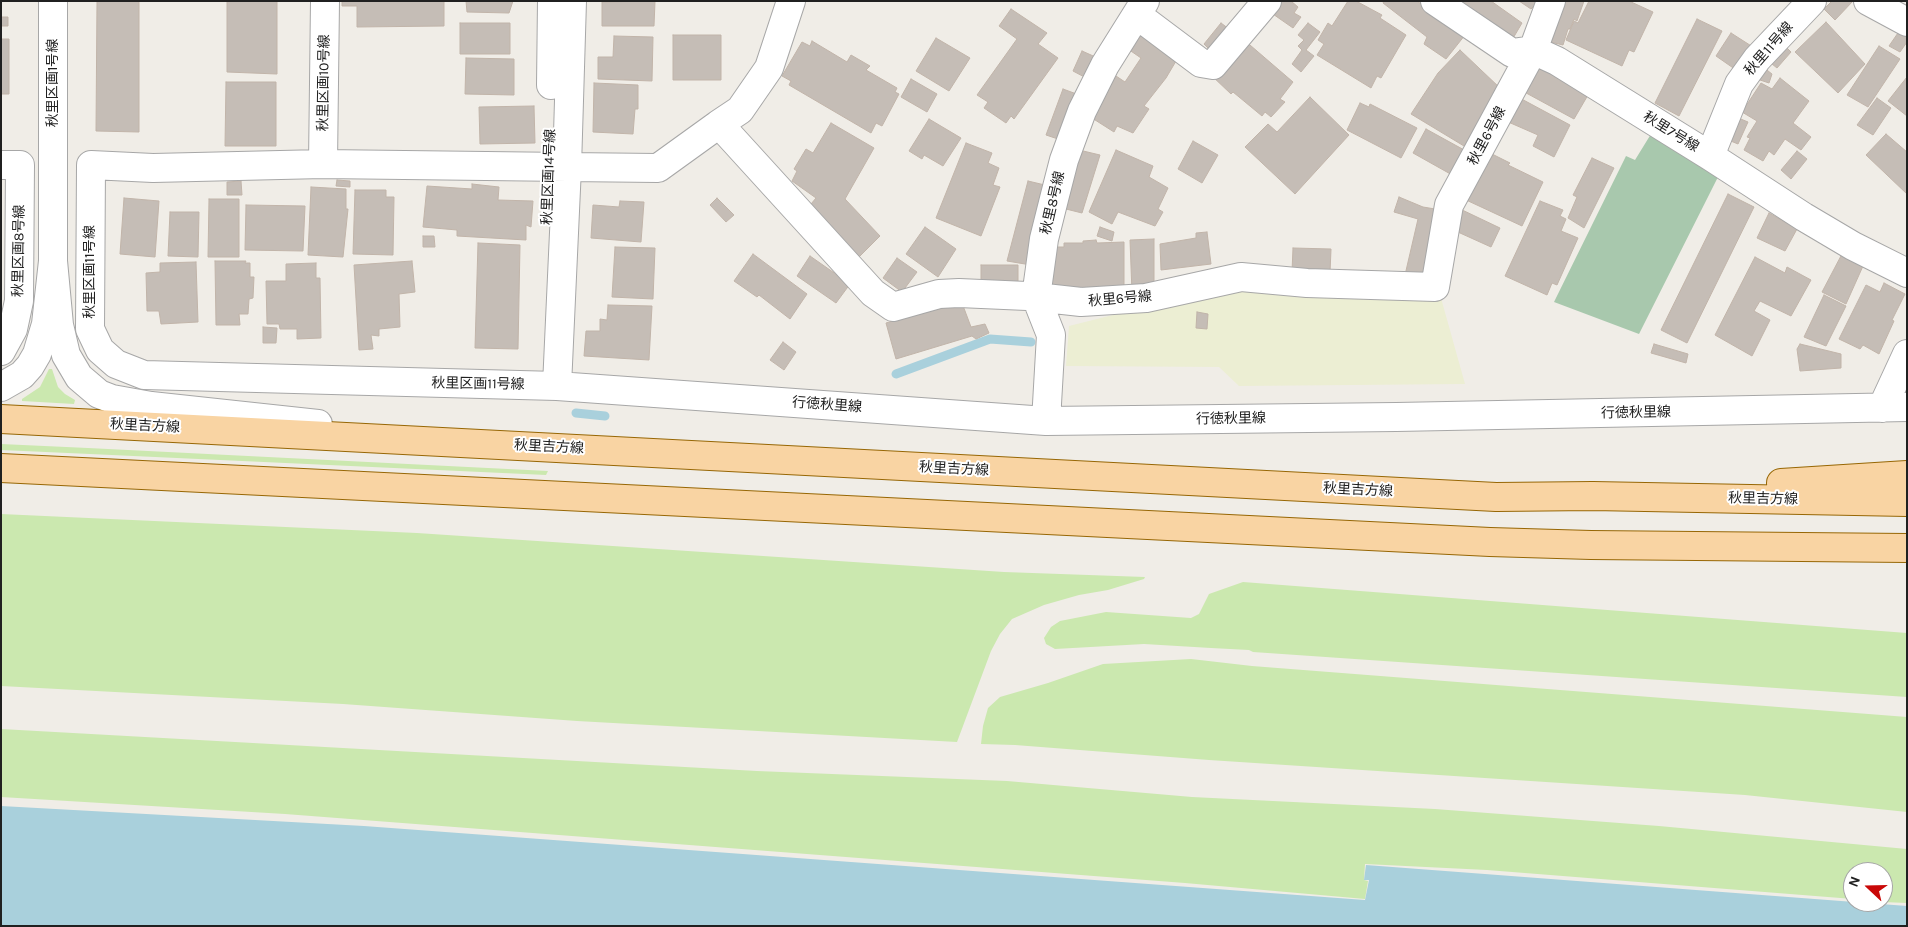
<!DOCTYPE html>
<meta charset="utf-8">
<style>
body{margin:0}
#map{position:relative;width:1908px;height:927px;overflow:hidden;background:#f0ede7;font-family:Karla,sans-serif}
canvas{display:block}
.frame{position:absolute;inset:0;border:2px solid #202020;pointer-events:none}
.north{position:absolute;left:1843px;top:862px;width:50px;height:50px;box-sizing:border-box;background:#fff;border:1px solid #a6a6a6;border-radius:50%;rotate:291deg;font-size:14px;font-weight:700;line-height:20px;text-align:center;color:#202020}
.north::after{content:'';display:block;margin:auto;width:18px;height:22px;background:#c90807;clip-path:polygon(50% 0,100% 100%,50% 72%,0 100%)}
</style>
<div id="map">
<canvas width="1908" height="927"></canvas>
<div class="frame"></div>
<div class="north">N</div>
</div>
<script>
const context = document.querySelector('canvas').getContext('2d');
context.lineJoin = 'round';
function fillPath(path, color) { context.fillStyle = color; context.fill(path, 'evenodd'); }
const poly = rows => new Path2D(rows.map(r => 'M' + r).join(''));
function stroke(path, color, width, dash) { context.strokeStyle = color; context.lineWidth = width; context.lineCap = dash ? 'butt' : 'round'; context.setLineDash(dash || []); context.stroke(path); }
function drawText(font, color, halo, rows, align = 'center') {
  context.font = font + ' Karla,"Noto Sans JP",sans-serif'; context.lineWidth = 4; context.setLineDash([]); context.textBaseline = 'middle'; context.strokeStyle = halo; context.fillStyle = color; for (const [text, x, y, turn = 0] of rows) {
    context.save(); context.translate(x, y); context.rotate((+turn || 0) * Math.PI / 180); context.textAlign = isNaN(turn) ? turn : align; if (halo) context.strokeText(text, 0, 0); context.fillText(text, 0, 0); context.restore();
  }
}
const farmland = poly([
 [1243,289,1441,298,1465,384,1239,386,1219,367,1066,366,1069,326,1121,313]
]);
const grass = poly([
 [49,369,52,369,58,387,65,394,75,400,74,404,22,401,22,399,40,387],
 [1,444,88,448,548,471,546,475,90,454,1,450],
 [1,514,417,533,1004,572,1145,577,1144,579,1108,590,1079,595,1044,605,1012,619,1000,634,991,651,957,742,577,721,343,704,1,686],
 [1243,582,1907,633,1907,697,1253,652,1249,650,1211,648,1144,644,1055,649,1046,644,1044,638,1051,627,1060,621,1106,612,1191,618,1199,614,1209,594],
 [1191,659,1252,666,1907,717,1907,812,1745,795,1209,760,1015,745,981,744,983,726,988,708,1000,697,1048,683,1103,664],
 [1,729,757,771,1007,781,1192,797,1435,809,1659,826,1907,849,1907,903,1883,902,1883,872,1853,872,1853,899,1487,870,1365,864,1364,880,1368,881,1365,899,1185,883,285,814,1,797]
]);
const cemetery = poly([
 [1651,134,1719,175,1639,334,1554,302,1626,156,1635,160]
]);
const water = poly([
 [1,806,364,826,1365,900,1369,880,1364,880,1366,865,1907,906,1907,926,1,926]
]);
const stream = poly([
 [896,374,990,339,1031,342],
 [576,413,605,416]
]);
const building = poly([
 [97,1,139,1,139,132,96,131,97,1],
 [227,1,277,1,277,74,227,72,227,1],
 [342,1,444,1,444,26,357,27,357,6,342,6,342,1],
 [466,1,513,1,509,13,467,12,466,1],
 [655,1,654,26,602,26,602,2,655,1],
 [1278,1,1291,1,1298,7,1294,13,1301,17,1293,28,1270,12,1278,1],
 [1348,1,1356,1,1382,15,1380,18,1406,35,1381,78,1377,76,1371,88,1317,55,1324,44,1318,40,1328,23,1332,26,1348,1],
 [1384,1,1417,1,1465,35,1446,59,1424,44,1427,37,1383,3,1384,1],
 [1457,1,1491,1,1522,23,1512,40,1457,1],
 [1519,1,1539,1,1536,8,1534,6,1531,9,1519,1],
 [1556,1,1584,1,1577,21,1574,19,1570,29,1568,29,1563,45,1542,40,1556,1],
 [1589,1,1629,1,1653,12,1634,52,1629,50,1622,66,1566,40,1574,21,1578,23,1589,1],
 [1832,1,1853,1,1835,20,1824,9,1832,1],
 [1011,9,1047,33,1038,44,1058,58,1014,119,1011,116,1006,123,984,108,988,102,977,95,1017,39,999,26,1011,9],
 [1,17,8,17,8,26,1,26,1,17],
 [1697,19,1722,31,1679,116,1655,103,1697,19],
 [1826,22,1865,64,1838,93,1795,52,1826,22],
 [460,23,510,23,510,54,460,54,460,23],
 [1221,23,1233,32,1214,54,1204,44,1221,23],
 [1308,23,1320,32,1306,50,1314,56,1301,72,1292,64,1302,50,1298,46,1304,40,1298,35,1308,23],
 [1143,28,1179,56,1166,78,1144,106,1149,109,1133,133,1117,126,1114,132,1092,118,1116,76,1125,82,1141,58,1128,49,1143,28],
 [1900,30,1907,34,1907,42,1900,52,1889,46,1900,30],
 [1731,33,1756,49,1739,72,1716,56,1731,33],
 [673,35,721,35,721,80,673,80,673,35],
 [614,36,653,37,652,81,598,79,598,57,613,57,614,36],
 [936,38,970,58,949,91,916,71,936,38],
 [1,39,9,39,9,94,1,94,1,39],
 [1243,39,1293,82,1280,99,1285,102,1271,117,1265,112,1262,116,1233,92,1231,94,1211,75,1243,39],
 [812,41,847,62,851,55,870,66,866,70,897,88,895,92,899,94,882,126,876,123,871,133,789,85,791,81,782,76,802,42,810,46,812,41],
 [1782,43,1791,52,1777,68,1767,60,1782,43],
 [1879,46,1900,59,1868,107,1847,95,1879,46],
 [1460,50,1500,88,1464,146,1411,114,1438,73,1460,50],
 [1082,51,1100,59,1090,80,1073,71,1082,51],
 [466,58,514,59,514,95,465,94,466,58],
 [1539,67,1588,95,1574,119,1517,88,1539,67],
 [1763,67,1772,74,1769,83,1757,79,1763,67],
 [1907,77,1907,116,1888,101,1907,77],
 [1780,78,1809,101,1793,123,1811,137,1801,150,1785,139,1774,155,1769,151,1763,161,1744,150,1750,138,1747,137,1757,121,1742,112,1761,83,1772,89,1780,78],
 [911,79,937,94,927,112,901,97,911,79],
 [226,82,276,82,276,146,225,146,226,82],
 [594,83,638,85,638,109,635,109,633,134,593,132,594,83],
 [1063,89,1082,96,1064,141,1046,135,1063,89],
 [1516,96,1570,125,1554,157,1533,146,1538,135,1506,121,1516,96],
 [1310,97,1349,135,1295,194,1245,147,1268,124,1277,132,1310,97],
 [1877,98,1891,108,1873,135,1857,125,1877,98],
 [1360,103,1369,107,1370,104,1417,128,1401,158,1347,130,1360,103],
 [534,106,535,143,480,144,479,107,534,106],
 [1736,117,1748,122,1738,144,1726,139,1736,117],
 [929,119,961,138,943,166,924,155,922,159,909,151,929,119],
 [831,123,874,148,845,199,880,236,857,259,811,204,816,198,792,181,797,171,794,169,806,149,813,153,831,123],
 [1426,129,1466,151,1454,176,1413,153,1426,129],
 [1886,134,1907,152,1907,194,1866,155,1886,134],
 [1193,141,1218,155,1202,183,1178,169,1193,141],
 [966,143,992,153,988,163,999,168,993,185,1000,187,981,236,936,218,966,143],
 [1079,150,1100,155,1082,213,1062,208,1079,150],
 [1116,150,1153,166,1149,177,1168,188,1158,209,1163,212,1155,226,1118,212,1112,224,1089,212,1116,150],
 [1486,151,1510,163,1508,165,1543,182,1522,226,1464,199,1486,151],
 [1797,151,1807,159,1791,179,1781,170,1797,151],
 [1592,158,1614,168,1584,228,1568,218,1577,197,1573,195,1592,158],
 [337,180,350,181,350,187,336,186,337,180],
 [241,181,242,195,227,195,227,182,241,181],
 [1028,181,1049,186,1031,265,1007,261,1028,181],
 [472,184,499,187,498,200,533,201,531,227,526,225,526,240,457,236,457,230,423,227,427,186,472,189,472,184],
 [311,187,346,189,346,209,348,209,343,257,308,255,311,187],
 [355,190,386,190,386,197,394,197,393,255,353,254,355,190],
 [1728,194,1754,207,1687,343,1661,330,1728,194],
 [1399,197,1423,207,1441,210,1426,277,1405,275,1418,219,1394,212,1399,197],
 [124,198,159,201,155,257,120,254,124,198],
 [717,198,734,215,726,222,710,205,717,198],
 [209,199,239,199,239,257,208,257,209,199],
 [620,201,644,202,641,242,591,238,593,205,619,207,620,201],
 [1540,201,1563,210,1560,216,1566,219,1561,231,1578,238,1557,285,1552,283,1547,295,1505,276,1540,201],
 [246,205,305,206,303,251,245,250,246,205],
 [1458,208,1500,228,1491,247,1449,228,1458,208],
 [170,212,199,212,198,257,168,256,170,212],
 [1769,213,1797,229,1785,251,1757,238,1769,213],
 [925,227,956,249,938,277,906,254,925,227],
 [1100,227,1114,232,1112,241,1097,236,1100,227],
 [1207,232,1211,264,1161,270,1160,244,1196,238,1196,233,1207,232],
 [423,236,434,236,435,247,423,247,423,236],
 [1154,239,1154,289,1132,293,1130,240,1154,239],
 [1096,240,1097,243,1124,242,1124,292,1047,290,1053,247,1064,247,1064,243,1083,243,1083,241,1096,240],
 [478,243,520,245,518,349,475,348,478,243],
 [615,247,655,248,653,299,612,297,615,247],
 [1293,248,1331,249,1330,273,1292,272,1293,248],
 [753,254,807,294,790,319,759,295,757,297,734,281,753,254],
 [1842,254,1863,266,1846,304,1822,292,1842,254],
 [810,256,850,284,836,303,797,276,810,256],
 [1755,257,1785,273,1787,267,1811,280,1791,316,1760,301,1754,311,1770,320,1752,356,1715,335,1755,257],
 [897,258,917,272,902,292,883,278,897,258],
 [215,261,246,261,245,263,250,263,250,277,254,277,253,298,249,299,248,314,239,314,240,325,216,325,215,261],
 [412,261,415,292,399,294,400,327,379,329,379,336,371,335,373,349,359,350,354,265,412,261],
 [196,262,198,322,161,324,159,311,147,311,146,273,160,272,160,263,196,262],
 [316,263,316,278,320,278,321,338,297,339,297,329,280,329,279,324,267,324,266,281,286,281,286,264,316,263],
 [981,265,1018,265,1018,286,981,286,981,265],
 [1884,283,1905,294,1892,320,1894,321,1879,354,1863,345,1860,349,1839,339,1866,285,1880,292,1884,283],
 [1824,295,1846,306,1826,346,1804,337,1824,295],
 [962,303,971,327,985,324,989,333,976,339,972,336,896,359,886,323,948,304,962,303],
 [608,305,652,306,649,360,584,356,586,331,600,331,600,319,607,320,608,305],
 [1197,312,1208,314,1207,329,1196,328,1197,312],
 [263,327,277,328,276,343,263,343,263,327],
 [783,342,796,352,784,370,770,360,783,342],
 [1654,344,1688,354,1686,363,1651,353,1654,344],
 [1800,344,1841,354,1841,368,1800,371,1797,349,1800,344]
]);
const minor = poly([
 [572,1,567,167,557,386,144,375,116,364,100,350,90,329,91,165,153,168,323,164,567,167,658,168,719,124],
 [791,1,769,68,740,110,719,124,873,293,893,307,939,294,959,293,1027,296,1081,302,1146,298,1241,277,1307,283,1435,287,1449,205,1533,50,1551,1],
 [1435,1,1512,53,1533,50,1557,61,1710,156,1804,217,1853,246,1907,273],
 [1868,1,1907,22],
 [1137,15,1201,63,1213,65,1267,1],
 [551,85,552,1],
 [1710,156,1739,84,1757,59,1812,1],
 [323,164,325,1],
 [1,165,20,165,19,301,13,329,1,351],
 [557,386,1046,421,1396,417,1907,407],
 [1882,408,1907,354],
 [1046,421,1051,335,1036,297,1044,239,1054,199,1064,160,1082,111,1105,65,1145,1]
]);
const tertiary = poly([
 [53,261,59,325,66,355,79,377,99,394,112,399,151,406,318,424],
 [1,387,22,375,30,366,37,354,46,324,53,261,53,1]
]);
const primary = poly([
 [1,419,1496,497,1593,496,1907,502],
 [1,468,1490,542,1591,545,1907,548],
 [1781,483,1907,475]
]);
const streetNames = [
 ["秋里11号線",1769,49,-49],
 ["秋里区画1号線",53,83,-90],
 ["秋里区画10号線",324,83,-89],
 ["秋里7号線",1671,132,32],
 ["秋里6号線",1487,136,-62],
 ["秋里区画14号線",549,177,-88],
 ["秋里8号線",1053,203,-77],
 ["秋里区画8号線",19,251,-89],
 ["秋里区画11号線",90,272,-90],
 ["秋里6号線",1120,299,-5],
 ["秋里区画11号線",478,384,1],
 ["行徳秋里線",827,405,4],
 ["行徳秋里線",1636,413,-1],
 ["行徳秋里線",1231,419,-1],
 ["秋里吉方線",145,426,3],
 ["秋里吉方線",549,447,3],
 ["秋里吉方線",954,469,3],
 ["秋里吉方線",1358,490,3],
 ["秋里吉方線",1763,499,1]
];
fillPath(farmland, '#eceed3');
fillPath(grass, '#cbe8af');
fillPath(cemetery, '#a8c8ad');
fillPath(water, '#a9d0dc');
stroke(stream, '#a9d0dc', 9);
fillPath(building, '#c5bdb6');
stroke(building, '#c1b4a9', 1);
stroke(minor, '#a7a7a7', 30);
stroke(tertiary, '#a7a7a7', 30);
stroke(primary, '#976705', 30);
stroke(minor, '#fff', 28);
stroke(tertiary, '#fff', 28);
stroke(primary, '#f9d4a3', 28);
drawText('14px', '#202020', '#fff', streetNames);
</script>
